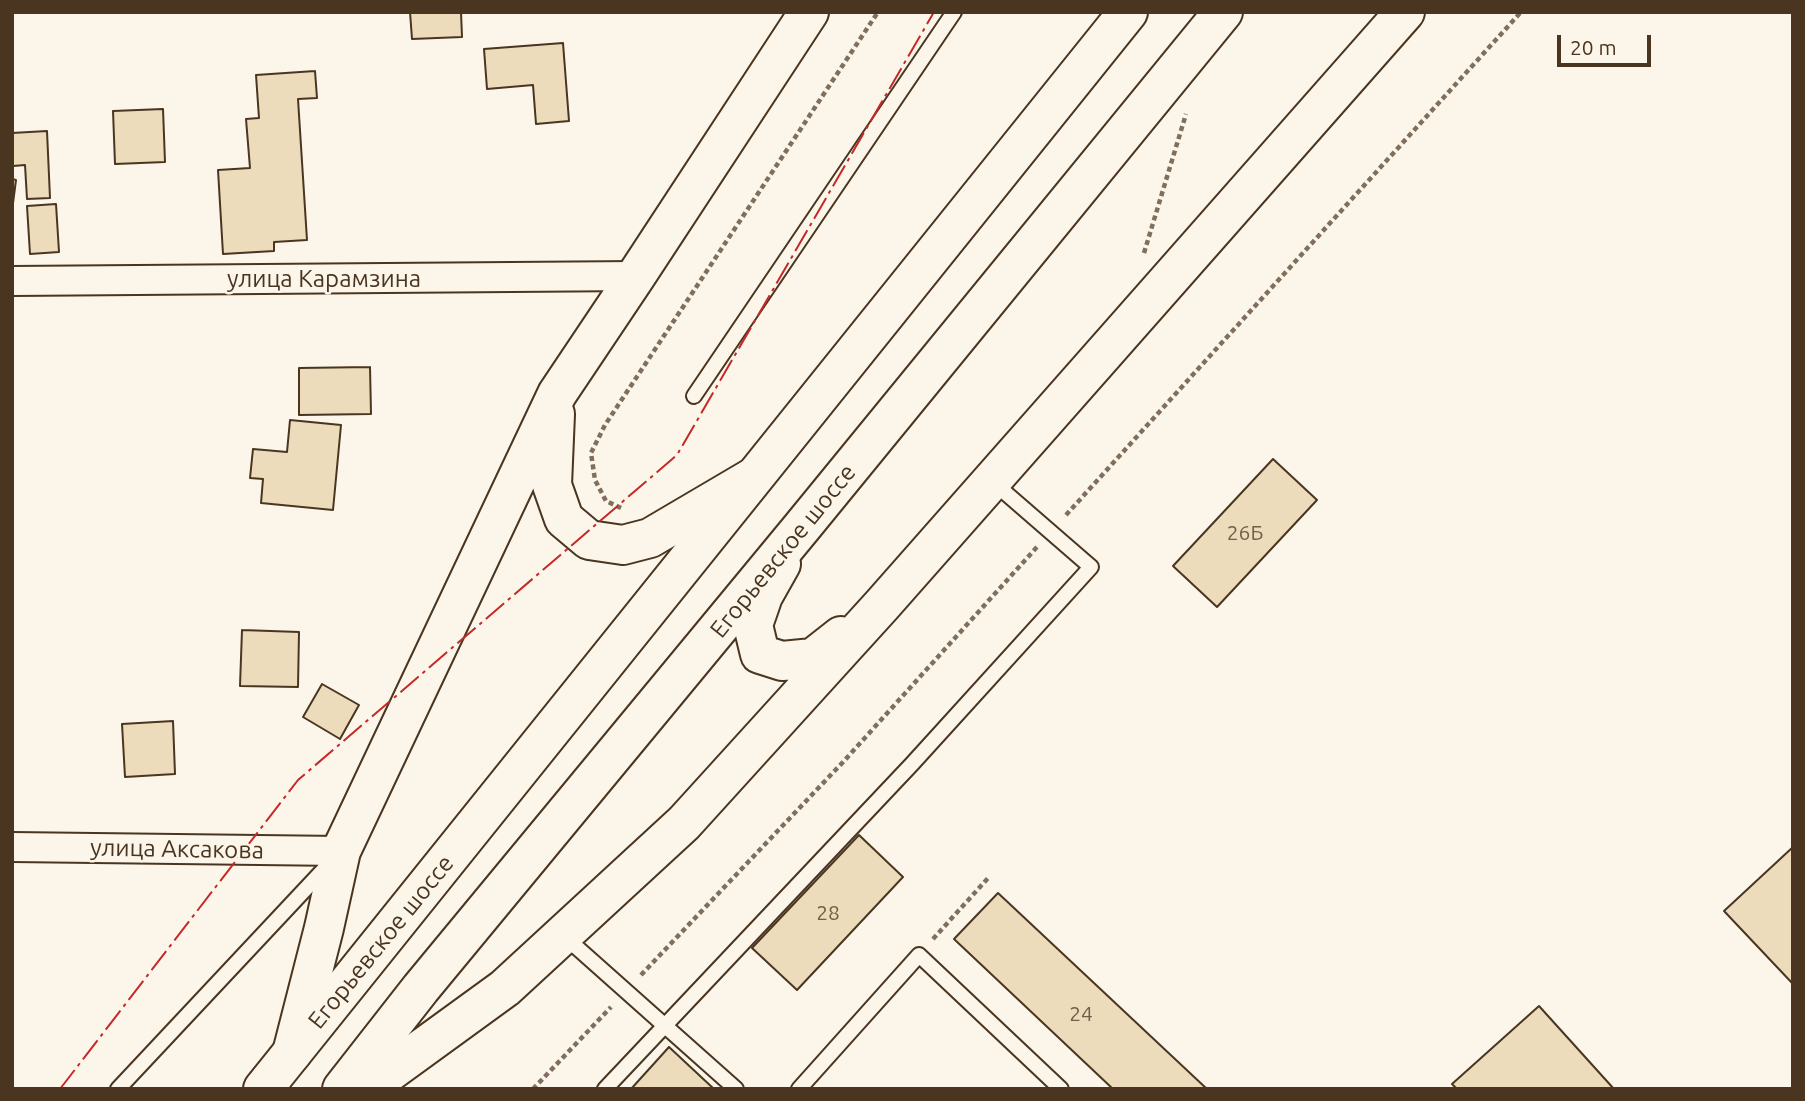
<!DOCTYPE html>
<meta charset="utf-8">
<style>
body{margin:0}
#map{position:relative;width:1805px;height:1101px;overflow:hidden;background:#fbf6e9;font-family:Ubuntu,sans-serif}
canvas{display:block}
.frame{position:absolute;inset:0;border:14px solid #4a3520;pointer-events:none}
.scale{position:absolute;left:1557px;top:35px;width:94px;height:32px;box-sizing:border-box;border:4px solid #4a3520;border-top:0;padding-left:9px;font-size:21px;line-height:24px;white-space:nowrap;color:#4a3520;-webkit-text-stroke:5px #fbf6e9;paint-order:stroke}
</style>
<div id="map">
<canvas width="1805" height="1101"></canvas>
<div class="frame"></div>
<div class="scale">20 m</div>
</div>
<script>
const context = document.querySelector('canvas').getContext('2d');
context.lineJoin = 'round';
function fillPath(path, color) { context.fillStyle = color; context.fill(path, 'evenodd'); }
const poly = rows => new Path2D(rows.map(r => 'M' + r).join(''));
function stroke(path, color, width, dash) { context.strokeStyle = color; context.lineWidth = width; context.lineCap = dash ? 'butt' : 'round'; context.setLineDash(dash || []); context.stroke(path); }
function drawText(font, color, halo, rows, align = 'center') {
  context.font = font + ' Ubuntu,sans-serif'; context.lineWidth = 5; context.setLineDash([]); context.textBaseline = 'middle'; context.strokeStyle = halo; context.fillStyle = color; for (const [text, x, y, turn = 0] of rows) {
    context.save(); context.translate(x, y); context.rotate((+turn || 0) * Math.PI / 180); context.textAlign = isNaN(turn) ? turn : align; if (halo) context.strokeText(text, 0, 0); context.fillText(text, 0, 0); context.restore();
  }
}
const building = poly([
 [410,12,461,12,462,37,412,39,410,12],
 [563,43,569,121,536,124,533,85,487,89,484,49,563,43],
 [315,71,317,98,298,99,307,240,274,242,274,251,223,254,218,170,250,168,246,119,259,118,256,75,315,71],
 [163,109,165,162,115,164,113,111,163,109],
 [47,131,50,198,27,199,25,165,13,166,12,133,47,131],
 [12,179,16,180,12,211,12,179],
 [56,204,59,252,30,254,27,206,56,204],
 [370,367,371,414,299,415,299,368,370,367],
 [290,420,341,425,333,510,261,503,263,479,250,478,253,449,287,452,290,420],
 [1273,459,1317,500,1217,607,1173,566,1273,459],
 [242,630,299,632,298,687,240,686,242,630],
 [322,684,359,705,340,739,303,717,322,684],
 [173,721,175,774,125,777,122,724,173,721],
 [859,835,903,877,797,990,752,948,859,835],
 [1793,847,1793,984,1724,911,1793,847],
 [998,893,1207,1089,1113,1089,954,939,998,893],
 [1539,1006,1614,1089,1457,1089,1452,1084,1539,1006],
 [669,1047,714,1089,631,1089,669,1047]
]);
const path = poly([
 [1144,253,1186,114],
 [621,508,606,501,595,480,591,453,605,425,878,12],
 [1066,515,1521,12],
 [933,939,989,877],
 [641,975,844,761,1037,547],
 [533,1089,611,1007]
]);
const lane = poly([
 [694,396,954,12],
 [564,936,736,1089],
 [118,1089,328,865],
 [605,1089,912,764,1091,567,993,482],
 [799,1089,919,955,1061,1089]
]);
const street = poly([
 [12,281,636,276],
 [12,847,341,851]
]);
const secondary = poly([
 [555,414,552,485,564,519,589,540,623,545,650,538,752,478],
 [781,564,763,596,753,625,760,654,782,661,813,658,841,636],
 [292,1053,324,928,341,851,557,394,636,276,809,12],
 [366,1089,505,988,684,823,882,605,1405,12]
]);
const primary = poly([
 [263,1089,1128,12],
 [342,1089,421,988,802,527,1223,12]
]);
const power = poly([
 [60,1089,298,780,677,455,934,12]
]);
const numberNames = [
 ["26Б",1245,533],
 ["28",828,913],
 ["24",1081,1014]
];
const streetNames = [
 ["улица Карамзина",324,279],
 ["Егорьевское шоссе",783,551,-51],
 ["улица Аксакова",177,849,1],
 ["Егорьевское шоссе",381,942,-51]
];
fillPath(building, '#ecdcbc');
stroke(building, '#4a3520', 2);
stroke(lane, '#4a3520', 18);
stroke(street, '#4a3520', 32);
stroke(secondary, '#4a3520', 42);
stroke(primary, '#4a3520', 42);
stroke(path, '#7f6f5c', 4.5, [5, 3.5]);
stroke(lane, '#fbf6e9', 14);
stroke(street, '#fbf6e9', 28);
stroke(secondary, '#fbf6e9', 38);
stroke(primary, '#fbf6e9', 38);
stroke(power, '#c62828', 2, [24, 5, 3.5, 5]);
drawText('21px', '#725f47', null, numberNames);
drawText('24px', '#4a3520', '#fbf6e9', streetNames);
</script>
